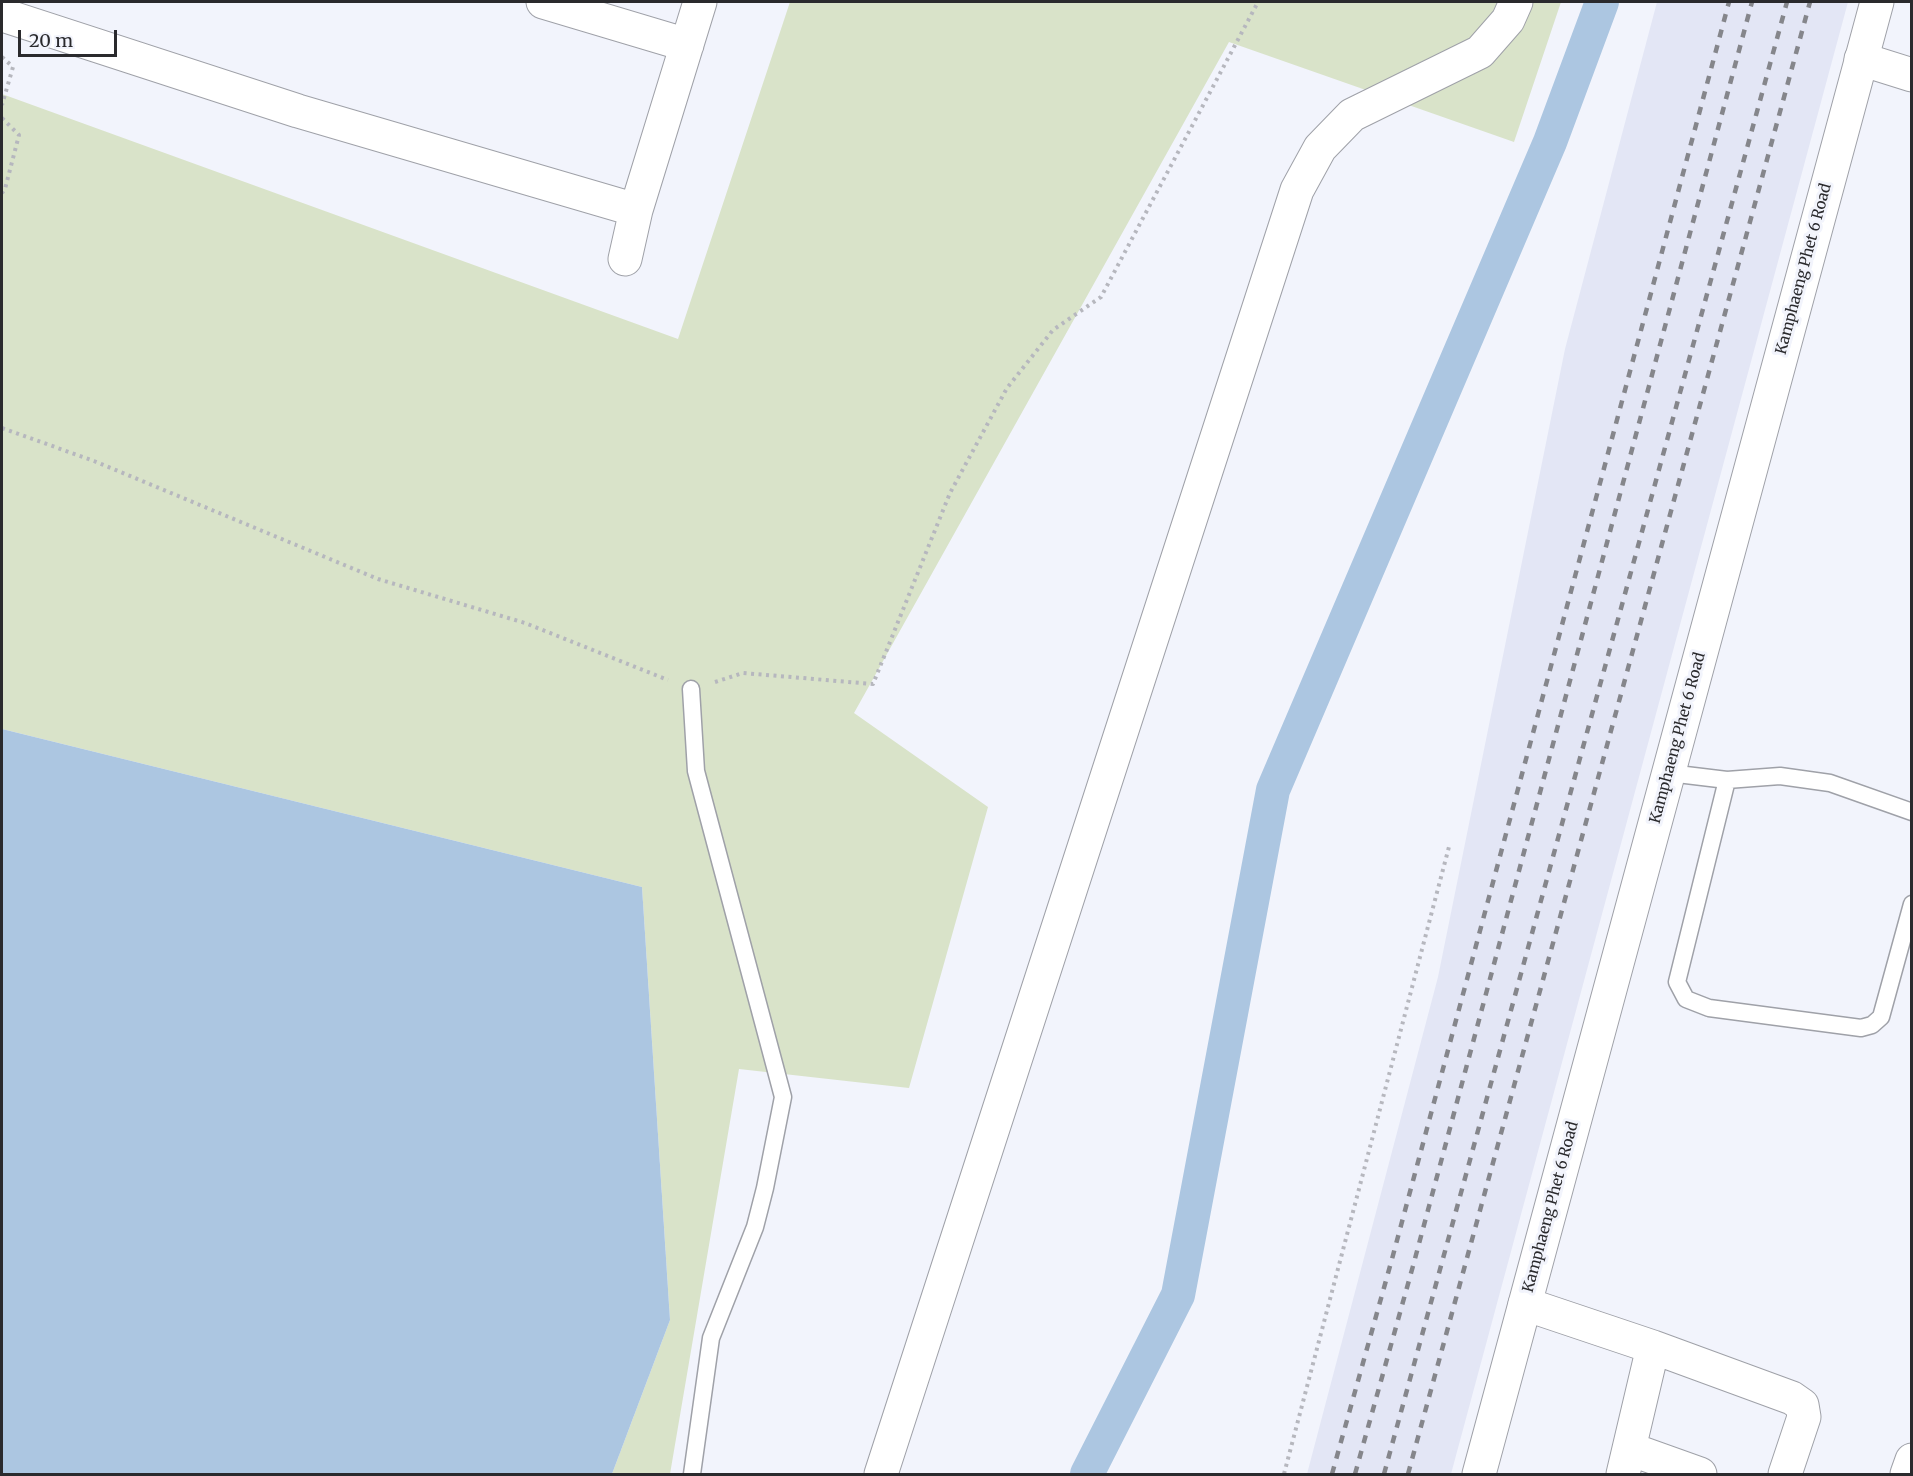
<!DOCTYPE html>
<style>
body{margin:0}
#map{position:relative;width:1913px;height:1476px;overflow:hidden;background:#f2f4fc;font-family:Merriweather,serif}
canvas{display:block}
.frame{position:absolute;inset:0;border:3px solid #2a2a2d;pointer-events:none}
.scale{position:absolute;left:18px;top:30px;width:99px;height:27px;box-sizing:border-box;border:3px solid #2a2a2d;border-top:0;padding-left:8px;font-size:18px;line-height:21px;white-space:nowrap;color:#2a2a2d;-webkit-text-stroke:4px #f2f4fc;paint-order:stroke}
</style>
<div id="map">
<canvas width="1913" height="1476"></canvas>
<div class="frame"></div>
<div class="scale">20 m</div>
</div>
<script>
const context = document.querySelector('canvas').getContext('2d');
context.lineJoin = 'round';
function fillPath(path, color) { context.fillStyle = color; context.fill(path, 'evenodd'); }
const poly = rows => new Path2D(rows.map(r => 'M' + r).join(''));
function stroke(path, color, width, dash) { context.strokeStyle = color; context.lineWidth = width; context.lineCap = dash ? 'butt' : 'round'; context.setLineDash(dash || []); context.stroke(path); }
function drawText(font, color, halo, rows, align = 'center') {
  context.font = font + ' Merriweather,serif'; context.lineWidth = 6; context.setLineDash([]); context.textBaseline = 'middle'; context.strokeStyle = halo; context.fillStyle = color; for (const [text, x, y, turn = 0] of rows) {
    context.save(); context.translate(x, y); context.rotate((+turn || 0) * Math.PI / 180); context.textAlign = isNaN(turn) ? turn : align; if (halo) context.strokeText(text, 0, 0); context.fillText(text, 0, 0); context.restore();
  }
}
const built = poly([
 [1657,2,1848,2,1451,1474,1307,1474,1438,977,1565,349]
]);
const green = poly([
 [790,2,1561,2,1514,142,1229,42,854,713,988,807,909,1088,739,1069,670,1474,612,1474,670,1320,642,887,2,729,2,94,678,339]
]);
const water = poly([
 [2,729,642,887,670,1320,612,1474,2,1474]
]);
const canal = poly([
 [1087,1474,1178,1295,1273,790,1550,142,1602,2]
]);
const path = poly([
 [2,57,13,67,2,105],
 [2,118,19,135,5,189,2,193],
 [2,428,94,461,378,579,525,623,668,680],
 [715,682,743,673,873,684,950,493,1007,388,1053,330,1101,297,1258,2],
 [1284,1474,1450,843]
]);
const lane = poly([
 [691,689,696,771,783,1097,765,1188,755,1227,711,1338,692,1474],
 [1669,773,1727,780,1780,776,1830,783,1912,812],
 [1727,780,1677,982,1686,999,1709,1008,1861,1028,1872,1025,1881,1017,1912,904]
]);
const street = poly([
 [543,2,687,45],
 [6,16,298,111,636,210],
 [1861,59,1912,75],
 [625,259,636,210,700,2],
 [1525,1304,1653,1347,1792,1398,1802,1405,1804,1417,1785,1474],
 [1630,1449,1700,1474],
 [881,1474,1297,190,1320,148,1352,115,1480,52,1508,20,1516,2],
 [1623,1474,1653,1347],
 [1907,1474,1912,1460]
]);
const secondary = poly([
 [1479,1474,1877,2]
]);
const rail = poly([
 [1332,1474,1392,1259,1729,2],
 [1355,1474,1413,1266,1752,2],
 [1384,1474,1787,2],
 [1408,1474,1810,2]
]);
const streetNames = [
 ["Kamphaeng Phet 6 Road",1804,269,-75],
 ["Kamphaeng Phet 6 Road",1678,738,-75],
 ["Kamphaeng Phet 6 Road",1551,1207,-75]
];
fillPath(built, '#e3e6f5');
fillPath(green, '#d9e3c9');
fillPath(water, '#acc6e1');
stroke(canal, '#acc6e1', 34);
stroke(lane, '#9fa1a8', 19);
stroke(street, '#9fa1a8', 35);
stroke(secondary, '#9fa1a8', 35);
stroke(path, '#b6b7be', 4, [3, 4.5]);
stroke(lane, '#fff', 16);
stroke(street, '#fff', 33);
stroke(secondary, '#fff', 33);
stroke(rail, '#85868b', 4.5, [8, 8]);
drawText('15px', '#2a2a2d', '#f2f4fc', streetNames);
</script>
